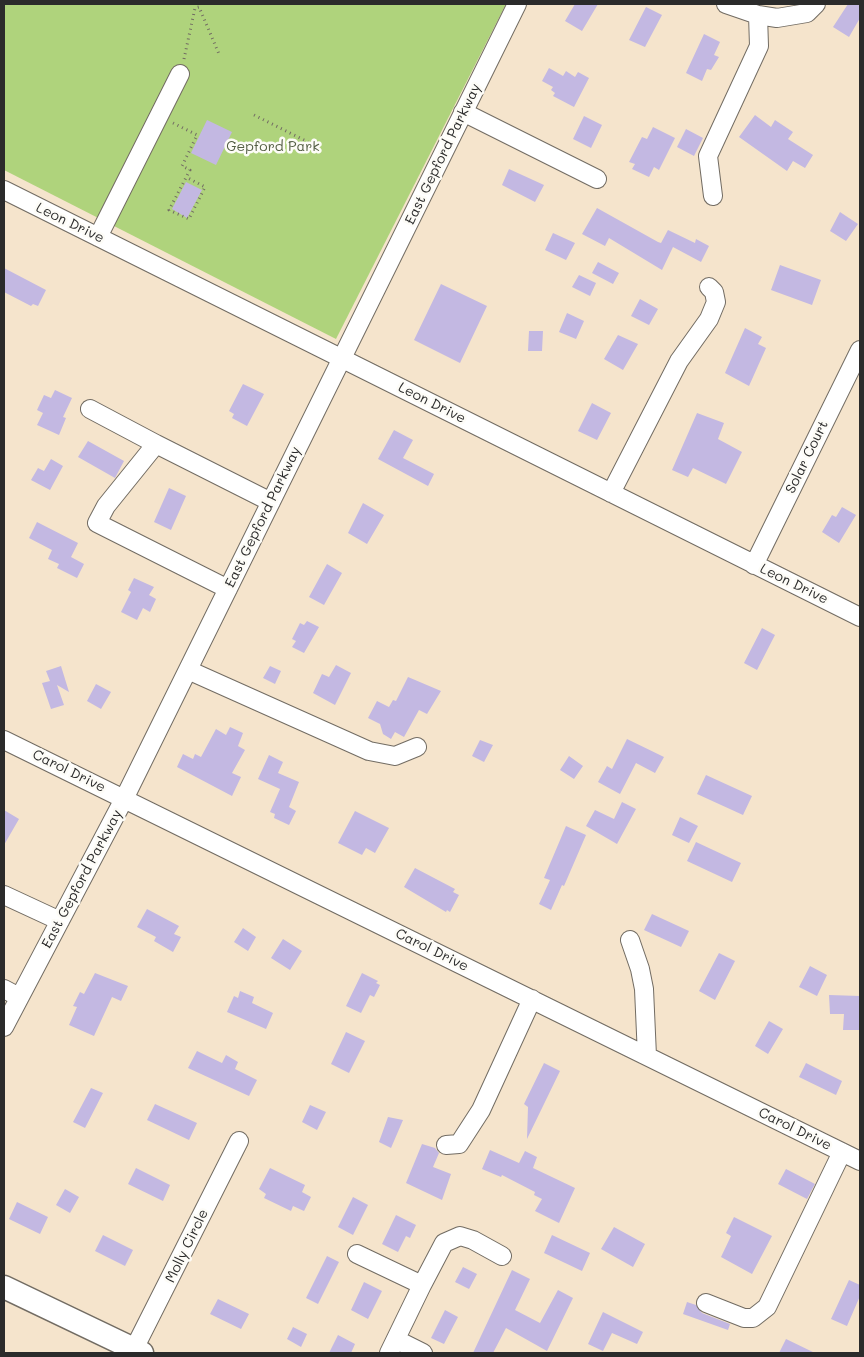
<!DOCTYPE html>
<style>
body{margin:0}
#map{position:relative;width:864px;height:1357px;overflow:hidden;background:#f5e4cc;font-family:Mali,sans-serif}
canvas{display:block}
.frame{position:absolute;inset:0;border:5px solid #2b2b2b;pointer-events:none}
</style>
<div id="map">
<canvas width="864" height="1357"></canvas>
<div class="frame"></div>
</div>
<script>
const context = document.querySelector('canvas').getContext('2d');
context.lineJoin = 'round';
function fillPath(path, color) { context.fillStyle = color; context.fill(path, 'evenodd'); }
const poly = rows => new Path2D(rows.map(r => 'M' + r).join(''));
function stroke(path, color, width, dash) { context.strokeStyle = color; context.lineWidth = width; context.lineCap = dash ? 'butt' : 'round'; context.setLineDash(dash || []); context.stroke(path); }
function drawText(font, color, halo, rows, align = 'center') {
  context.font = font + ' Mali,sans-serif'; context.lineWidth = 5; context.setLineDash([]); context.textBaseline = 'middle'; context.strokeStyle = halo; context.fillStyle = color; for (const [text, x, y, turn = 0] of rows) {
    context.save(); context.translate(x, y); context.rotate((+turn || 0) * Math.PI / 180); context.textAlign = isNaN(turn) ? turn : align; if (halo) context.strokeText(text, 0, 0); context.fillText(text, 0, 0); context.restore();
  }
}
const green = poly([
 [4,4,506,4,336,339,4,170]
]);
const building = poly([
 [575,4,598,4,582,31,565,21],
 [848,4,860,4,860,18,849,37,833,27],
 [646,7,662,15,645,47,629,40],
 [704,34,720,42,714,55,719,57,711,70,707,69,702,81,686,73],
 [549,68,563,76,566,71,575,77,578,72,589,78,574,107,553,96,555,93,551,90,553,87,542,81],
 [755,115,771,127,775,120,793,132,788,139,813,155,805,168,793,161,787,171,739,137],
 [584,116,602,125,591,148,573,139],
 [207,120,232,132,216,165,191,153],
 [653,127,675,138,659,170,654,167,649,177,632,169,635,164,629,162,642,137,647,139],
 [686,129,703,138,694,156,677,147],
 [509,169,544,185,535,202,502,185],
 [186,182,202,190,187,218,172,209],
 [597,208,658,242,661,243,668,230,695,243,696,239,709,246,701,262,673,247,662,270,609,238,605,246,582,234],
 [840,212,858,224,846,241,830,231],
 [553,233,575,243,566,260,545,250],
 [598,262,619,273,613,284,592,273],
 [780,265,821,280,812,305,771,290],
 [4,268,46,290,38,306,33,304,31,306,4,292],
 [579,275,596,283,590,296,572,287],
 [441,284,487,306,460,363,414,340],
 [640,299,658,309,649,325,631,316],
 [567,313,584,321,576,339,559,332],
 [745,328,762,337,758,344,766,348,749,386,725,373],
 [529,331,543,331,542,351,528,351],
 [618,335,638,344,623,370,604,359],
 [243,384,264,394,247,426,232,418,234,414,229,411],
 [55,390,72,398,63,417,66,418,59,435,37,425,43,413,37,410,44,395,51,398],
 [592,403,611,413,597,440,578,431],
 [697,413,724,423,718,439,742,452,726,484,693,468,688,477,672,470],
 [394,430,413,440,403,458,434,474,428,486,378,459],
 [88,441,124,461,115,478,78,457],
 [51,459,63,466,50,490,31,480,38,468,44,471],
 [169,488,186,496,171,530,154,522],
 [363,503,384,515,367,544,348,533],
 [842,507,856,515,839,543,822,532,832,515,836,517],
 [37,522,78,543,71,557,84,564,77,578,57,568,59,564,48,559,52,550,29,538],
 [327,564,342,573,324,605,309,597],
 [134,578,154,587,149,595,156,599,150,612,143,608,137,620,121,612,131,592,128,590],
 [307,621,319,627,304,653,292,647,296,641,292,639,300,623,304,625],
 [762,628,775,635,757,670,744,663],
 [336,665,351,673,335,705,313,693,322,674,329,677],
 [61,666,69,692,57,685,64,705,51,709,42,683,50,681,46,671],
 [270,666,281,671,275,684,263,678],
 [408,677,441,691,427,714,419,710,404,737,395,732,391,739,383,734,380,724,368,718,377,701,389,707,393,700,396,701],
 [96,684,111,692,101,709,87,701],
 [230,727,243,733,238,746,245,750,232,773,241,777,232,796,177,767,183,754,193,759,195,754,201,757,216,729,226,735],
 [627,739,664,757,655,773,636,763,620,794,598,782,607,766,612,769],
 [480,740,493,745,484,762,472,756],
 [269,755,283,762,278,773,299,782,289,807,296,811,289,825,274,818,275,814,270,812,280,789,258,779],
 [569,756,583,766,574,779,560,770],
 [706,775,752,796,743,815,697,794],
 [622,802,636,809,617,844,586,826,595,810,614,819],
 [4,810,19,819,4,845],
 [355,811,389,828,375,853,366,848,362,855,338,843],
 [680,817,698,826,689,843,672,835],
 [566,826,586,835,564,886,562,885,551,910,539,904,550,880,544,878],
 [696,842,741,863,732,882,687,861],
 [415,868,455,889,453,892,459,895,450,912,447,910,446,912,404,887],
 [147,909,179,926,174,934,181,937,173,952,154,941,156,937,137,927],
 [652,914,689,931,681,947,644,930],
 [243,928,256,937,248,951,234,942],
 [283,939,302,951,290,970,271,958],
 [719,953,735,961,715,1000,699,991],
 [810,966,827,975,817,996,799,987],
 [95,973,128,986,121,1001,112,997,94,1036,69,1025,77,1007,73,1006,80,992,84,994],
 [362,973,378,981,376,983,380,985,374,997,370,995,361,1013,346,1006],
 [240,991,254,997,252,1003,273,1013,266,1029,227,1012,234,996,238,998],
 [829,995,860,996,860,1030,843,1030,844,1014,830,1014],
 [769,1021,783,1029,768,1054,755,1046],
 [346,1032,365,1041,349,1073,331,1064],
 [197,1051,222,1063,226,1055,238,1062,235,1069,257,1080,249,1096,188,1068],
 [544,1063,560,1071,527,1139,528,1107,524,1104],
 [806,1063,842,1081,836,1095,799,1077],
 [91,1088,103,1093,85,1128,73,1122],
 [155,1104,197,1123,189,1140,147,1120],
 [310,1105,326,1112,317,1130,302,1122],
 [388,1117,403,1120,391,1148,379,1142],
 [422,1144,435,1148,439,1153,433,1167,451,1174,442,1200,406,1183],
 [490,1150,519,1163,525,1151,537,1157,533,1168,575,1188,559,1223,535,1211,542,1199,534,1195,535,1192,502,1175,501,1177,482,1169],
 [136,1168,170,1185,163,1201,128,1184],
 [270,1168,305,1185,302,1192,311,1197,304,1211,293,1206,291,1211,264,1198,266,1194,259,1189],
 [786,1169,815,1184,807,1199,778,1184],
 [65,1189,79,1197,70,1213,56,1205],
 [353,1197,368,1205,353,1235,338,1227],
 [17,1202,48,1217,40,1234,9,1219],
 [396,1215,416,1225,410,1238,406,1236,398,1252,382,1244],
 [734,1217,772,1236,752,1274,721,1257,731,1236,726,1233],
 [614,1227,645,1244,633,1267,601,1249],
 [103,1235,133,1250,125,1266,95,1251],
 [552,1235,590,1253,582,1271,544,1253],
 [327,1256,339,1262,318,1304,306,1298],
 [463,1267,477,1274,469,1289,455,1282],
 [512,1270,530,1279,515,1310,540,1323,558,1290,573,1298,547,1351,506,1328,493,1353,473,1353],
 [849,1280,860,1285,860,1296,847,1326,831,1319],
 [364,1282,382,1291,368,1319,351,1310],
 [218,1299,249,1314,241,1329,210,1314],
 [687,1302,696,1305,702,1313,730,1324,728,1330,683,1314],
 [445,1310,458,1317,444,1344,431,1338],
 [603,1312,643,1332,637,1344,612,1333,603,1351,588,1344],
 [293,1327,307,1334,301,1347,287,1339],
 [338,1335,355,1344,351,1353,329,1353],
 [786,1339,815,1353,779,1353]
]);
const path = poly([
 [184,59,195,8,199,7,219,54],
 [254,115,308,142],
 [173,123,197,135,182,166,190,170,169,210,189,219,205,187,186,177]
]);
const minor = poly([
 [726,4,758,15,777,18,807,13,816,4],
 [463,112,597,179],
 [4,190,860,617],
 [713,196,708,156,759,46,758,15],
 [98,237,180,74],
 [90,409,156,444],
 [611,493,679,361,709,319,716,302,714,292,709,287],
 [754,565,860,350],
 [228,589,97,523,106,506,156,444,271,502],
 [188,670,369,751,395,756,417,747],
 [4,740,860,1161],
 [4,895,60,921],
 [630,940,640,969,644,989,647,1056],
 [4,989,19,997],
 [4,1027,124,799,517,4],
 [446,1145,459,1144,481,1110,532,999],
 [357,1254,422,1285],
 [706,1303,744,1318,753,1318,767,1307,842,1152],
 [397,1340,423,1353],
 [132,1353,239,1141],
 [389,1353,422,1285,444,1243,460,1236,473,1240,502,1256]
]);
const major = poly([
 [4,1287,142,1353]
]);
const parkNames = [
 ["Gepford Park",273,147]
];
const streetNames = [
 ["East Gepford Parkway",443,154,-64],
 ["Leon Drive",70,223,26],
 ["Leon Drive",432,403,27],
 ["Solar Court",807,457,-64],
 ["East Gepford Parkway",263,517,-64],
 ["Leon Drive",794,584,26],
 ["Carol Drive",69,771,26],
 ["East Gepford Parkway",82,879,-62],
 ["Carol Drive",432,950,26],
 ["Carol Drive",795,1129,26],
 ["Molly Circle",187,1246,-64]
];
fillPath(green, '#afd37c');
fillPath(building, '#c3b8e2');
stroke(minor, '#726c63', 20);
stroke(major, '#726c63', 25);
stroke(path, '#726c63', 3, [1, 4]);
stroke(minor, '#fff', 18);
stroke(major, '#fff', 22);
drawText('14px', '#535d43', '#fdfcf7', parkNames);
drawText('14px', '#2b2b2b', '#fdfcf7', streetNames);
</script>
